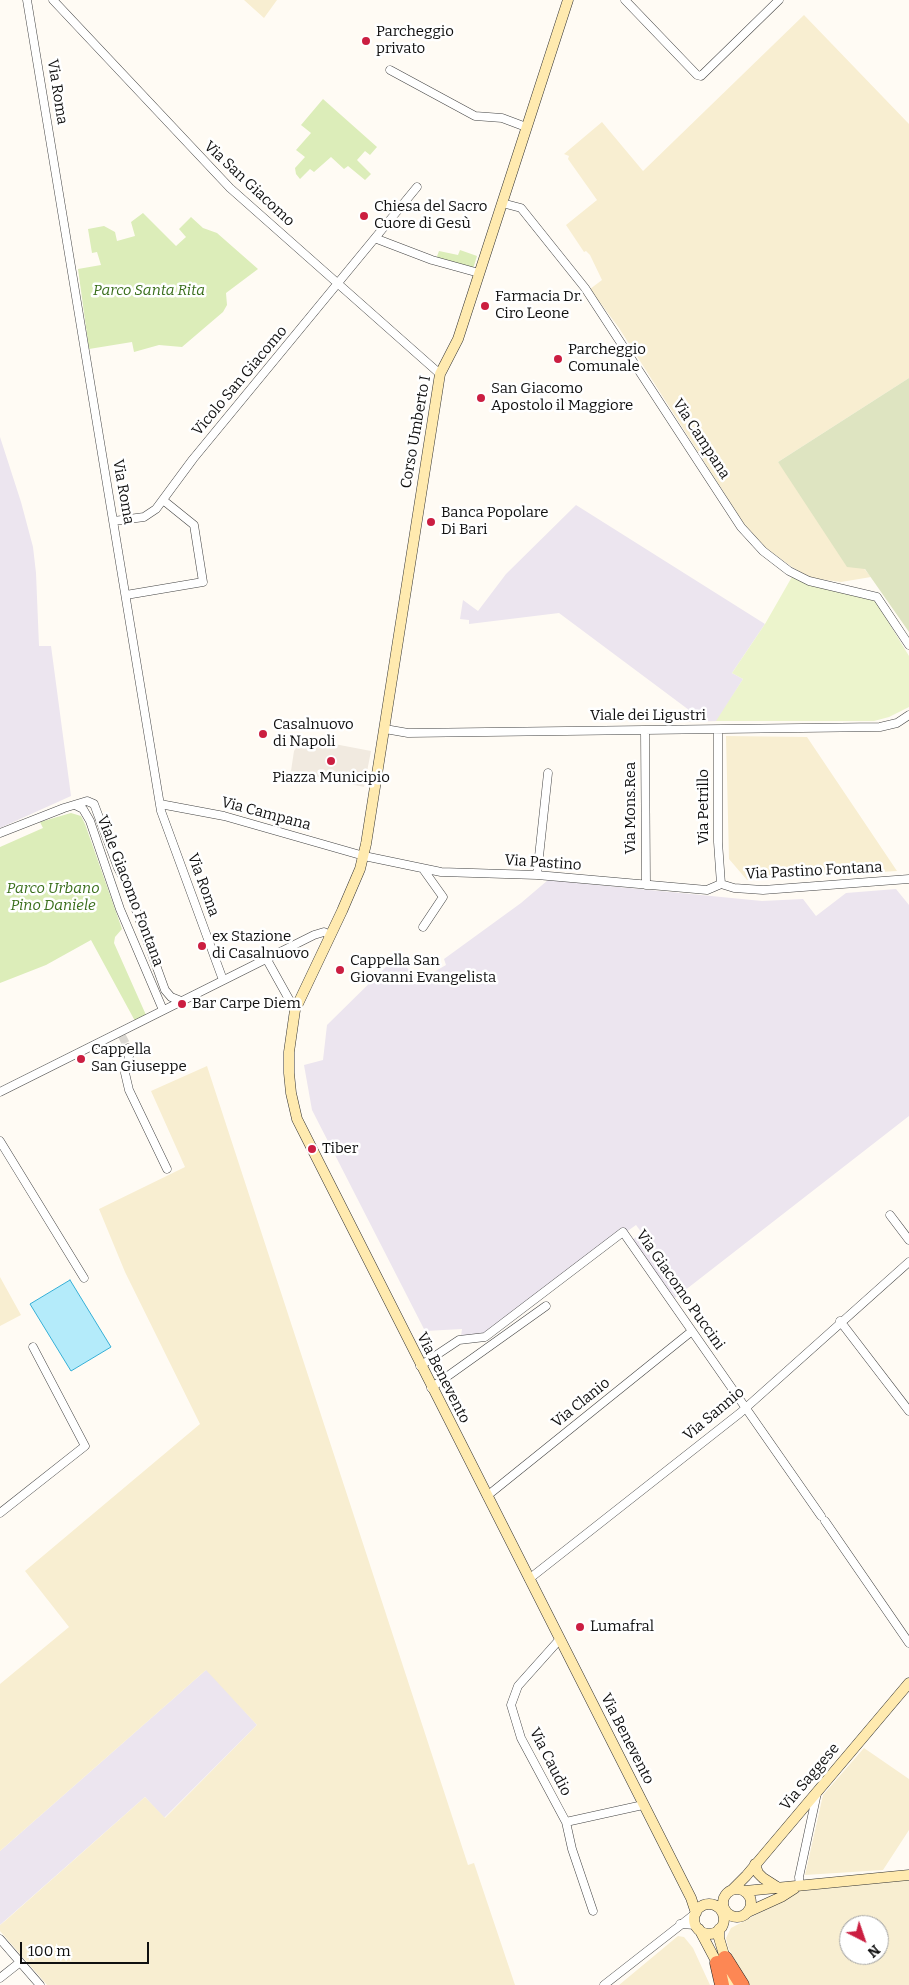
<!DOCTYPE html>
<meta charset="utf-8">
<style>
body{margin:0}
#map{position:relative;width:909px;height:1985px;overflow:hidden;background:#fffbf4;font-family:Bitter,serif}
canvas{display:block}
.north{position:absolute;left:839px;top:1915px;width:50px;height:50px;box-sizing:border-box;background:#fff;border:1px solid #9f9f9f;border-radius:50%;rotate:139deg;font-size:14px;font-weight:700;line-height:20px;text-align:center;color:#101010}
.north::after{content:'';display:block;margin:auto;width:18px;height:22px;background:#cb1e41;clip-path:polygon(50% 0,100% 100%,50% 72%,0 100%)}
.scale{position:absolute;left:20px;top:1942px;width:129px;height:22px;box-sizing:border-box;border:2px solid #101010;border-top:0;padding-left:6px;font-size:15px;line-height:18px;white-space:nowrap;color:#101010;-webkit-text-stroke:4px #fff;paint-order:stroke}
</style>
<div id="map">
<canvas width="909" height="1985"></canvas>
<div class="north">N</div>
<div class="scale">100 m</div>
</div>
<script>
const context = document.querySelector('canvas').getContext('2d');
context.lineJoin = 'round';
function fillPath(path, color) { context.fillStyle = color; context.fill(path, 'evenodd'); }
const poly = rows => new Path2D(rows.map(r => 'M' + r).join(''));
function stroke(path, color, width, dash) { context.strokeStyle = color; context.lineWidth = width; context.lineCap = dash ? 'butt' : 'round'; context.setLineDash(dash || []); context.stroke(path); }
function drawText(font, color, halo, rows, align = 'center') {
  context.font = font + ' Bitter,serif'; context.lineWidth = 5; context.setLineDash([]); context.textBaseline = 'middle'; context.strokeStyle = halo; context.fillStyle = color; for (const [text, x, y, turn = 0] of rows) {
    context.save(); context.translate(x, y); context.rotate((+turn || 0) * Math.PI / 180); context.textAlign = isNaN(turn) ? turn : align; if (halo) context.strokeText(text, 0, 0); context.fillText(text, 0, 0); context.restore();
  }
}
const industrial = poly([
 [0,437,21,502,33,547,36,573,39,646,51,646,71,796,0,828],
 [576,505,765,624,732,673,743,679,717,721,682,722,689,710,559,613,469,624,469,620,460,619,463,600,478,611,506,574],
 [548,880,762,901,803,899,816,916,846,893,896,889,909,905,909,1116,675,1298,632,1240,642,1233,636,1225,484,1334,460,1343,462,1329,425,1331,312,1110,304,1065,323,1060,327,1025,392,961,406,966,417,982,446,965,444,959,521,903],
 [207,1669,257,1725,164,1818,145,1797,0,1925,0,1851]
]);
const farmland = poly([
 [244,0,277,0,264,18],
 [804,15,909,124,909,378,778,462,871,577,841,582,811,578,792,567,766,548,744,524,619,328,590,289,602,280,590,255,586,251,584,252,566,225,597,200,568,159,569,156,564,154,602,122,643,171],
 [726,736,807,737,897,871,747,880,729,859],
 [207,1066,468,1865,474,1863,515,1985,47,1985,0,1931,0,1925,5,1921,145,1797,165,1818,257,1725,206,1670,0,1851,0,1684,69,1627,25,1571,200,1424,125,1272,99,1209,185,1167,151,1091],
 [0,1277,21,1315,0,1326],
 [864,1748,909,1779,909,1830,883,1870,805,1875,823,1795],
 [909,1879,909,1985,747,1985,728,1947,726,1938,731,1928,801,1891],
 [849,1925,879,1925,879,1955,849,1955],
 [678,1936,684,1937,693,1948,710,1985,619,1985]
]);
const green = poly([
 [323,99,377,147,370,155,365,151,357,160,371,174,365,180,348,166,344,169,331,157,314,172,310,169,300,179,296,174,295,168,305,157,296,150,311,133,301,125],
 [143,213,176,246,186,237,179,229,191,217,203,228,217,233,258,269,226,293,227,305,223,312,182,347,159,345,134,352,132,342,89,349,78,269,101,265,97,252,92,253,88,229,104,226,115,232,117,241,135,236,131,222],
 [460,250,477,256,473,269,436,259,439,251,458,255],
 [71,813,81,816,85,824,122,929,115,937,114,943,146,1015,135,1021,91,940,46,965,0,983,0,847,43,828,40,822]
]);
const cemetery = poly([
 [909,378,909,632,865,569,847,567,778,462]
]);
const pitch = poly([
 [793,575,875,600,909,656,909,707,889,717,874,721,716,721,743,679,732,673,765,624]
]);
const plaza = poly([
 [303,738,371,751,364,787,291,771,294,751]
]);
const water = poly([
 [70,1280,111,1347,71,1371,30,1304,70,1280]
]);
const streetTunnel = poly([
 [122,1036,128,1048]
]);
const street = poly([
 [27,0,161,811,223,980],
 [53,0,230,188,440,374],
 [625,0,697,75,701,76,779,0],
 [390,70,475,116,502,118,526,127],
 [502,203,521,208,585,288,741,527,763,551,789,571,809,581,877,597,909,645],
 [377,239,432,260,479,273],
 [114,521,144,517,156,509,193,459,417,187],
 [126,595,203,582,194,525,163,500],
 [385,729,408,733,880,727,897,723,909,715],
 [645,730,646,885],
 [718,730,718,842,721,884],
 [160,804,224,816,364,856,441,872,537,875,707,890,721,884],
 [75,805,83,809,90,821,120,909,163,1010],
 [0,833,64,808,87,801,94,804,118,868,127,885,165,990,171,997,181,1001],
 [537,875,548,773],
 [721,884,734,888,763,890,909,879],
 [423,927,443,897,423,869],
 [266,958,295,1010],
 [128,1048,130,1052,125,1073,129,1090,167,1169],
 [0,1092,314,935,324,932,330,935],
 [0,1141,84,1278],
 [890,1215,909,1240],
 [840,1321,909,1411],
 [420,1366,459,1340,485,1337,623,1232,821,1516],
 [431,1388,546,1306],
 [487,1496,692,1331],
 [0,1513,85,1446,33,1347],
 [825,1521,909,1643],
 [529,1579,740,1413,909,1262],
 [560,1639,518,1686,511,1705,521,1738,566,1822,572,1849,593,1911],
 [566,1822,643,1805],
 [800,1886,799,1877,817,1793],
 [680,1924,696,1925],
 [0,1939,40,1985],
 [0,1978,19,1963],
 [604,1985,696,1913]
]);
const secondary = poly([
 [568,0,458,339,440,374,366,844,360,869,342,911,295,1010,289,1052,289,1073,291,1093,297,1119,691,1898,696,1913],
 [755,1864,758,1873,763,1878,777,1887],
 '723 1903a14 14 0 1 1 28 0a14 14 0 1 1-28 0Z',
 [733,1889,746,1876,909,1683],
 [745,1891,909,1875],
 '694 1919a15 15 0 1 1 30 0a15 15 0 1 1-30 0Z',
 [748,1912,781,1897,795,1888],
 [722,1927,719,1929,719,1938,727,1965],
 [699,1929,717,1963,735,1985]
]);
const highway = poly([
 [725,1958,742,1985],
 [717,1963,722,1985]
]);
const markers = [
 [366,41,5,"#cb1e41"],
 [364,216,5,"#cb1e41"],
 [485,306,5,"#cb1e41"],
 [558,359,5,"#cb1e41"],
 [481,398,5,"#cb1e41"],
 [431,522,5,"#cb1e41"],
 [263,734,5,"#cb1e41"],
 [331,761,5,"#cb1e41"],
 [202,946,5,"#cb1e41"],
 [340,970,5,"#cb1e41"],
 [182,1004,5,"#cb1e41"],
 [81,1059,5,"#cb1e41"],
 [312,1149,5,"#cb1e41"],
 [580,1627,5,"#cb1e41"]
];
const poiNames = [
 ["Parcheggio",376,32],
 ["privato",376,49],
 ["Chiesa del Sacro",374,207],
 ["Cuore di Gesù",374,224],
 ["Farmacia Dr.",495,297],
 ["Ciro Leone",495,314],
 ["Parcheggio",568,350],
 ["Comunale",568,367],
 ["San Giacomo",491,389],
 ["Apostolo il Maggiore",491,406],
 ["Banca Popolare",441,513],
 ["Di Bari",441,530],
 ["Casalnuovo",273,725],
 ["di Napoli",273,742],
 ["Piazza Municipio",331,778,"center"],
 ["ex Stazione",212,937],
 ["di Casalnuovo",212,954],
 ["Cappella San",350,961],
 ["Giovanni Evangelista",350,978],
 ["Bar Carpe Diem",192,1004],
 ["Cappella",91,1050],
 ["San Giuseppe",91,1067],
 ["Tiber",322,1149],
 ["Lumafral",590,1627]
];
const streetNames = [
 ["Via Roma",57,92,81],
 ["Via San Giacomo",249,184,43],
 ["Vicolo San Giacomo",240,381,-50],
 ["Corso Umberto I",416,432,-80],
 ["Via Campana",701,439,57],
 ["Via Roma",123,492,80],
 ["Viale dei Ligustri",648,716],
 ["Via Petrillo",704,807,-90],
 ["Via Mons.Rea",631,808,-90],
 ["Via Campana",266,814,15],
 ["Via Pastino",543,863,4],
 ["Via Pastino Fontana",814,871,-3],
 ["Via Roma",203,885,70],
 ["Viale Giacomo Fontana",130,891,69],
 ["Via Giacomo Puccini",680,1290,55],
 ["Via Benevento",443,1378,63],
 ["Via Clanio",581,1403,-39],
 ["Via Sannio",714,1414,-40],
 ["Via Benevento",627,1739,63],
 ["Via Caudio",550,1762,63],
 ["Via Saggese",810,1777,-50]
];
const parkNames = [
 ["Parco Santa Rita",149,291],
 ["Parco Urbano",53,889],
 ["Pino Daniele",53,906]
];
fillPath(industrial, '#ece5ef');
fillPath(farmland, '#f8eed1');
fillPath(green, '#dcedb9');
fillPath(cemetery, '#dee4c1');
fillPath(pitch, '#ecf4cc');
fillPath(plaza, '#f1eae0');
fillPath(water, '#b4ebfa');
stroke(water, '#36afd6', 1);
stroke(streetTunnel, '#dbd8d2', 8, [8, 4]);
stroke(street, '#434343', 9);
stroke(secondary, '#323232', 11);
stroke(highway, '#212121', 15);
stroke(street, '#fff', 8);
stroke(secondary, '#ffeaaf', 10);
stroke(highway, '#fd8754', 14);
for (const [x, y, r, color] of markers) { const dot = new Path2D(); dot.arc(x, y, r, 0, 2 * Math.PI); context.fillStyle = color; context.fill(dot); stroke(dot, '#fff', 2); }
drawText('15px', '#101010', '#fff', poiNames, 'left');
drawText('15px', '#101010', '#fff', streetNames);
drawText('italic 15px', '#396e1b', '#fff', parkNames);
</script>
